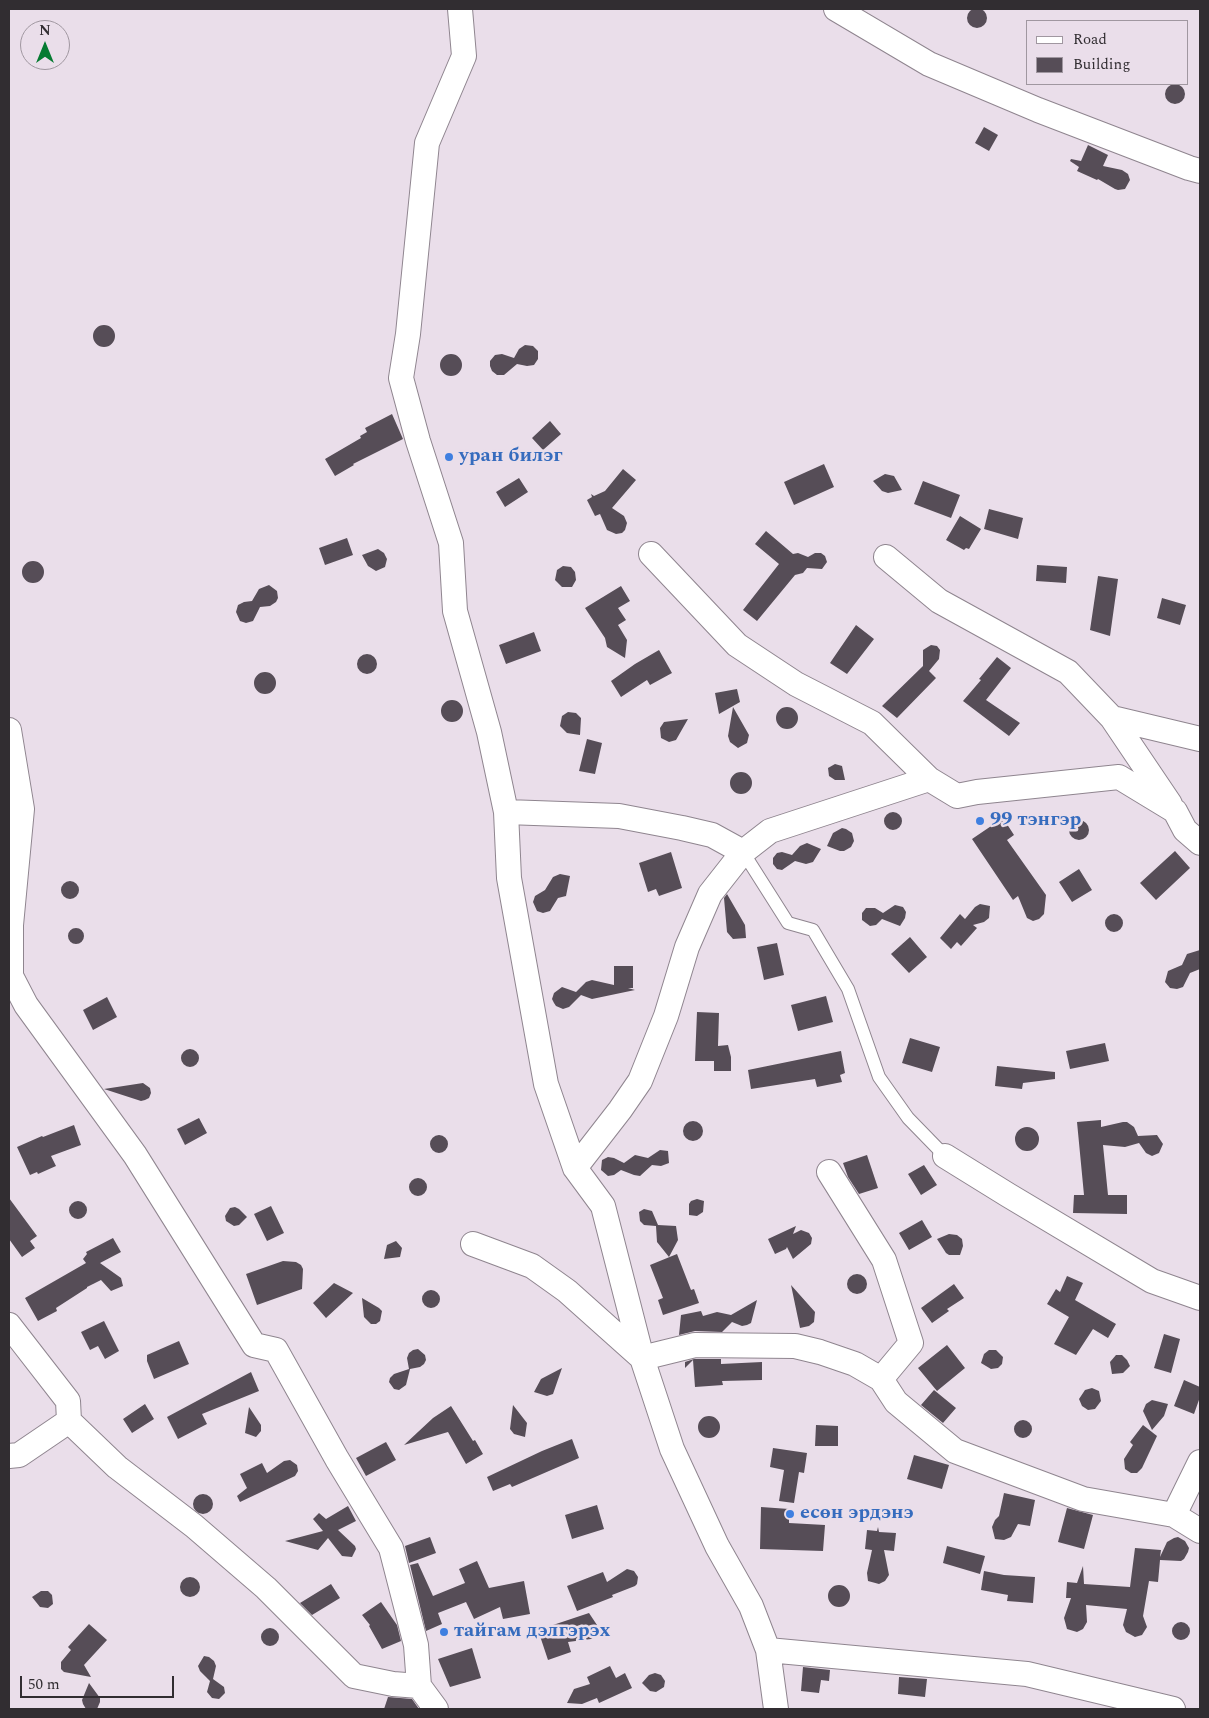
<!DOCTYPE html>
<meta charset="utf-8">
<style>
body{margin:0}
#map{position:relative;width:1209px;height:1718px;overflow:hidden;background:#eadeea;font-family:Spectral,serif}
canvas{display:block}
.frame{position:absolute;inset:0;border:10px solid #312d31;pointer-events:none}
.legend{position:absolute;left:1026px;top:20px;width:162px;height:65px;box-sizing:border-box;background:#eadeea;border:1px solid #a097a0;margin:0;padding:6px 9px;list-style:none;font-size:15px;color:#312d31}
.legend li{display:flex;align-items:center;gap:10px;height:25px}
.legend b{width:25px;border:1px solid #a097a0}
.north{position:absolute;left:20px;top:20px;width:50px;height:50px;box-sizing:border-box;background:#eadeea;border:1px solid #a097a0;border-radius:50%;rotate:0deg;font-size:14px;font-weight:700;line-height:20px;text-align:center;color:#312d31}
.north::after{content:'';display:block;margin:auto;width:18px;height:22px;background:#067b32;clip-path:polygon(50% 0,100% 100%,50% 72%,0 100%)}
.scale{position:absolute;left:20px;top:1676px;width:154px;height:22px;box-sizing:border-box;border:2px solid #312d31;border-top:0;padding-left:6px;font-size:15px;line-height:18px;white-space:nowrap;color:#312d31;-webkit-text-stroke:4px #eadeea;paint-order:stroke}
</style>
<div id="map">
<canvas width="1209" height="1718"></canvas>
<div class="frame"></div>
<ul class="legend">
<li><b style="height:6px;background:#fff"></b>Road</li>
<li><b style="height:14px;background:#564d57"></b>Building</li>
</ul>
<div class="north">N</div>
<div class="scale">50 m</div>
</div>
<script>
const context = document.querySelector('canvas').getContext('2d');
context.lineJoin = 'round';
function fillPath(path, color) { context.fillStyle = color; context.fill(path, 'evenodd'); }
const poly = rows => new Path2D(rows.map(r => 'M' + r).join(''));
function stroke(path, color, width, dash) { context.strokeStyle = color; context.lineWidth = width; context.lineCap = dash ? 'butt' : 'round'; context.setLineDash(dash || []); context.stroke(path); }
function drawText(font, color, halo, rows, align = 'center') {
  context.font = font + ' Spectral,serif'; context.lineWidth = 5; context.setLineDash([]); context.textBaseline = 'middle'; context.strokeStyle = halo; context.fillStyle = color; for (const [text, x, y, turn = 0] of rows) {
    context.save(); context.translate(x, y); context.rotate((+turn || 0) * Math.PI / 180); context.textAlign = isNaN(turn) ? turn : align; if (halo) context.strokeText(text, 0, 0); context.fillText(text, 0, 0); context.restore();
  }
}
const building = poly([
 '967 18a10 10 0 1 1 20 0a10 10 0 1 1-20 0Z',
 '1165 94a10 10 0 1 1 20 0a10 10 0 1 1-20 0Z',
 [984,127,998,135,989,151,975,143],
 [1088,145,1108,155,1103,166,1122,170,1128,174,1130,180,1125,189,1118,190,1115,189,1098,179,1097,180,1077,171,1079,167,1070,161,1071,159,1081,161],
 '93 336a11 11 0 1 1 22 0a11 11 0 1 1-22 0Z',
 [525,345,533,346,538,351,538,359,534,365,527,366,517,364,504,375,497,375,492,371,490,366,490,361,495,355,502,354,514,358,519,349],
 '440 365a11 11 0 1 1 22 0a11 11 0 1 1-22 0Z',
 [392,414,403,439,353,464,354,465,335,476,325,459,361,438,360,436,367,432,365,428],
 [550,421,561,434,543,450,532,438],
 [824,464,834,487,794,505,784,482],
 [623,469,636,480,612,508,624,516,627,523,625,530,622,533,616,534,607,530,600,514,595,516,587,500,592,497,591,494,594,496,605,491],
 [885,474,894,476,902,490,888,493,882,491,873,481],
 [519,478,528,492,505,507,496,492],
 [923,481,960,495,951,518,914,504],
 [989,509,1023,518,1018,539,984,529],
 [960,516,981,529,969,549,966,548,964,550,946,540],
 [766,531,793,554,798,553,808,557,815,553,821,553,825,556,827,562,822,569,807,568,803,573,795,575,757,621,743,610,779,564,755,544],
 [347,538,353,555,325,565,319,548],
 [378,549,384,553,387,559,385,567,376,571,368,566,362,555],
 '22 572a11 11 0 1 1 22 0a11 11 0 1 1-22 0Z',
 [1037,565,1067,567,1066,583,1036,581],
 [563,566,571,567,575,572,576,580,572,587,562,587,555,580,557,570],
 [1098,576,1118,579,1110,636,1090,630],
 [269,585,277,591,278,598,276,602,270,606,260,607,253,621,246,623,240,621,236,612,238,605,244,602,252,601,259,589],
 [621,586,630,601,618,608,626,620,618,625,627,640,625,658,607,647,605,638,585,608],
 [1162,598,1186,605,1180,625,1157,618],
 [856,625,874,639,847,674,830,663],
 [534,632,541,651,506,664,499,645],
 [931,645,937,646,940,650,939,659,929,671,936,678,897,718,882,706,923,666,923,650],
 [659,650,672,673,650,685,647,680,621,697,611,681,635,664],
 '357 664a10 10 0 1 1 20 0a10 10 0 1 1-20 0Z',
 [997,657,1011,668,986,700,1020,723,1009,736,963,701,981,680,979,679],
 '254 683a11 11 0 1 1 22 0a11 11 0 1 1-22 0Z',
 [737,689,740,702,719,714,715,693],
 '441 711a11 11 0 1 1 22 0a11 11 0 1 1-22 0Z',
 [733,707,749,735,747,743,738,748,730,742,728,736],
 '776 718a11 11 0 1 1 22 0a11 11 0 1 1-22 0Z',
 [568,712,576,713,581,718,580,735,567,733,560,726,562,716],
 [688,719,676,740,669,742,661,738,660,728,664,722],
 [587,739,602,743,595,774,579,771],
 [835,764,842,766,845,780,835,780,829,776,828,768],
 '730 783a11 11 0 1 1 22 0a11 11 0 1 1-22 0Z',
 '884 821a9 9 0 1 1 18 0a9 9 0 1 1-18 0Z',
 [1003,818,1014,835,1007,840,1046,895,1044,914,1039,919,1033,921,1027,918,1018,896,1013,900,972,839],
 '1069 830a10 10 0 1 1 20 0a10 10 0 1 1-20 0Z',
 [842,828,846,829,852,833,854,841,851,847,844,851,840,851,827,846,833,833],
 [807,843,821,849,813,862,806,864,795,861,782,870,777,869,773,864,773,858,777,853,782,852,792,855,800,846],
 [1175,851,1190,868,1156,900,1140,883],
 [671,852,682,888,659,896,656,889,648,892,639,863],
 [1079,869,1092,890,1072,902,1059,882],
 [560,874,570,876,566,896,558,898,550,911,543,913,537,911,533,902,535,896,545,890,553,877],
 '61 890a9 9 0 1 1 18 0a9 9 0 1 1-18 0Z',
 [727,894,745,925,746,938,733,939,727,932,724,898],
 [980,904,990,906,989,918,984,922,973,925,977,928,961,946,957,942,951,949,940,938,960,914,965,919,975,907],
 [895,905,903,907,906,912,905,918,900,926,882,919,876,925,870,926,862,920,862,913,866,908,875,908,883,913],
 '1105 923a9 9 0 1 1 18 0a9 9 0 1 1-18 0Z',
 '68 936a8 8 0 1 1 16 0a8 8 0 1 1-16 0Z',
 [910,937,927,957,909,973,891,954],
 [777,943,784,975,764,980,757,947],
 [1200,950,1200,969,1190,973,1183,987,1177,989,1170,988,1165,982,1168,971,1182,965,1187,954],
 [614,966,633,966,633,988,628,988,635,990,592,999,581,995,569,1007,563,1009,556,1006,554,1003,552,999,554,993,562,987,576,992,586,982,592,980,614,985],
 [826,996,833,1022,798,1031,791,1005],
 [107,997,117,1017,93,1030,83,1010],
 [697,1012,719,1013,718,1046,728,1045,731,1057,731,1071,714,1071,714,1061,695,1061],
 [910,1038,940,1047,932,1072,902,1063],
 [1105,1043,1109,1061,1070,1069,1066,1051],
 '181 1058a9 9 0 1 1 18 0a9 9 0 1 1-18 0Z',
 [841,1051,845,1073,840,1075,842,1082,817,1087,815,1079,751,1089,748,1070],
 [997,1066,1055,1072,1055,1079,1023,1083,1022,1089,995,1086],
 [143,1083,150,1088,151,1093,149,1098,145,1100,141,1101,104,1089],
 [199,1118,207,1133,185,1145,177,1129],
 [1101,1120,1101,1127,1123,1122,1127,1122,1134,1127,1138,1136,1157,1135,1163,1144,1159,1153,1152,1156,1146,1153,1139,1143,1125,1147,1103,1145,1108,1195,1127,1195,1127,1214,1073,1213,1074,1195,1084,1195,1077,1122],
 '683 1131a10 10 0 1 1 20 0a10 10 0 1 1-20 0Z',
 [74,1125,81,1145,51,1156,56,1166,38,1174,37,1172,30,1175,17,1147,42,1136,43,1137],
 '1015 1139a12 12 0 1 1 24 0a12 12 0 1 1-24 0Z',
 '430 1144a9 9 0 1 1 18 0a9 9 0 1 1-18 0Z',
 [660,1150,668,1151,669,1163,661,1166,652,1165,640,1176,634,1175,621,1170,614,1175,608,1176,601,1170,602,1160,608,1157,614,1158,624,1163,635,1155,648,1158],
 [867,1155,878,1188,859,1194,848,1177,843,1163],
 [924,1165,937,1185,921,1195,908,1174],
 '409 1187a9 9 0 1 1 18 0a9 9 0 1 1-18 0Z',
 [9,1198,37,1236,30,1241,35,1248,22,1257,9,1239],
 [697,1199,704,1201,703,1212,697,1216,689,1215,689,1204,691,1201],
 '69 1210a9 9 0 1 1 18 0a9 9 0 1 1-18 0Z',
 [271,1206,284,1233,267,1241,254,1214],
 [235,1207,239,1209,247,1217,239,1225,234,1226,226,1221,225,1216,230,1208],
 [644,1209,652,1211,658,1225,676,1226,678,1240,669,1257,657,1242,656,1226,644,1225,640,1221,639,1212],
 [922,1220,932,1237,909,1250,899,1233],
 [796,1226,793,1234,801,1230,809,1233,812,1238,811,1244,793,1259,787,1247,786,1249,775,1254,768,1239],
 [949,1234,957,1235,962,1239,963,1246,960,1255,949,1255,946,1253,937,1239],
 [113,1238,121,1252,100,1263,121,1278,123,1286,111,1291,101,1280,87,1287,87,1288,56,1308,57,1311,38,1321,25,1298,86,1263,83,1259,87,1254,86,1252],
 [396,1241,402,1248,400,1257,384,1259,387,1245],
 [677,1254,691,1290,694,1289,699,1303,663,1315,658,1300,663,1298,650,1265],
 [283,1261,296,1262,301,1265,303,1269,302,1289,257,1305,246,1274],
 '847 1284a10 10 0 1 1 20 0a10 10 0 1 1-20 0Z',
 [1067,1276,1083,1283,1075,1300,1116,1324,1108,1338,1093,1329,1076,1355,1054,1344,1069,1317,1047,1304,1056,1289,1060,1292],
 [334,1283,353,1293,326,1318,313,1303],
 [954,1284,964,1298,947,1309,949,1311,932,1323,921,1308],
 [791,1285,815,1312,814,1322,809,1326,800,1328],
 '422 1299a9 9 0 1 1 18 0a9 9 0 1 1-18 0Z',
 [362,1298,379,1308,382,1311,380,1321,376,1324,371,1324,364,1317],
 [757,1300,751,1323,747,1325,742,1326,732,1322,722,1332,695,1331,679,1335,681,1315,701,1311,703,1316,717,1312,731,1315],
 [104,1321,119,1351,105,1359,98,1346,90,1350,81,1332],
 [1164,1334,1180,1339,1171,1373,1154,1368],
 [179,1341,189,1364,154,1379,147,1361,147,1355],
 [947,1345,965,1368,937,1391,918,1368],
 [418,1349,425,1355,426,1360,424,1364,420,1367,410,1369,406,1385,399,1390,394,1389,389,1382,390,1378,394,1374,409,1369,407,1358,409,1353,413,1350],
 [989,1350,996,1350,1003,1357,1002,1364,998,1368,991,1369,981,1363,984,1354],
 [1116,1355,1122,1355,1127,1360,1130,1366,1123,1373,1112,1374,1110,1362],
 [694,1359,721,1359,721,1364,762,1362,762,1380,722,1381,723,1385,695,1387,693,1360,685,1368,685,1362],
 [562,1368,553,1394,547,1396,534,1392,541,1379],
 [251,1372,259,1391,202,1414,207,1424,178,1439,167,1417],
 [1184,1380,1200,1387,1200,1397,1194,1414,1174,1406],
 [1092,1388,1099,1391,1101,1401,1095,1409,1088,1410,1082,1406,1079,1399,1085,1390],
 [934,1390,956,1408,943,1423,921,1405],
 [1152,1400,1168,1404,1164,1416,1152,1430,1143,1411,1146,1404],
 [145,1404,154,1419,132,1433,123,1419],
 [513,1405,527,1423,525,1437,514,1434,510,1429],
 [451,1406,473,1441,475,1440,483,1454,466,1464,448,1432,404,1445,433,1418],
 [249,1407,261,1425,261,1431,256,1437,245,1433],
 '698 1427a11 11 0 1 1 22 0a11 11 0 1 1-22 0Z',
 '1014 1429a9 9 0 1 1 18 0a9 9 0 1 1-18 0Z',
 [816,1425,838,1426,838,1446,815,1446],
 [1143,1425,1157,1436,1142,1468,1137,1473,1131,1473,1125,1469,1124,1459,1133,1445,1130,1442],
 [572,1439,579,1458,512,1487,510,1484,493,1491,487,1477,542,1451],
 [386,1442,396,1460,366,1476,356,1458],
 [773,1448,807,1453,804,1473,799,1472,794,1503,779,1501,784,1470,770,1467],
 [914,1455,949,1465,942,1489,907,1479],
 [290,1460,297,1465,298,1471,295,1476,240,1502,237,1496,247,1488,240,1474,262,1463,267,1473,284,1461],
 [1004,1493,1035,1500,1030,1526,1018,1524,1011,1537,1004,1540,995,1539,992,1527,995,1520,999,1516],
 '193 1504a10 10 0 1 1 20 0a10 10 0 1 1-20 0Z',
 [597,1505,604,1529,572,1539,565,1515],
 [348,1506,356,1521,338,1530,355,1546,356,1549,352,1557,342,1556,328,1538,318,1550,285,1541,323,1531,313,1519,319,1513,326,1519],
 [761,1507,789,1509,789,1523,825,1525,823,1551,760,1549],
 [1067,1508,1093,1515,1084,1549,1058,1542],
 [878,1527,879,1532,896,1533,894,1551,884,1550,889,1575,885,1581,879,1584,868,1581,867,1573,872,1550,865,1549,867,1530,877,1531],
 [430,1537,436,1553,409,1563,405,1546],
 [1178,1537,1185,1541,1189,1548,1188,1552,1184,1559,1181,1561,1160,1560,1158,1582,1149,1581,1143,1616,1147,1627,1142,1635,1135,1637,1126,1632,1123,1625,1127,1609,1086,1605,1087,1622,1083,1629,1077,1632,1067,1629,1064,1618,1071,1598,1066,1598,1067,1582,1077,1583,1083,1566,1084,1584,1130,1587,1135,1548,1161,1550,1160,1557,1167,1542,1174,1538],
 [947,1546,985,1556,980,1574,943,1563],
 [477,1561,489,1588,524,1581,530,1614,503,1619,500,1607,474,1619,466,1602,438,1613,442,1624,426,1631,410,1565,418,1563,433,1596,465,1583,459,1569],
 [627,1569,634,1571,638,1577,637,1584,635,1586,612,1595,613,1597,577,1611,567,1586,603,1572,607,1582],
 [984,1571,1004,1575,1035,1577,1033,1603,1007,1601,1008,1595,981,1590],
 '180 1587a10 10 0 1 1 20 0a10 10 0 1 1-20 0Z',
 [331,1584,340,1598,312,1615,300,1603],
 '828 1596a11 11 0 1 1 22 0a11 11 0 1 1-22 0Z',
 [41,1591,48,1591,52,1595,53,1604,48,1608,40,1607,32,1597],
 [381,1602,397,1625,401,1641,382,1649,369,1626,370,1625,362,1615],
 [589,1613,597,1625,597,1635,591,1639,568,1642,571,1652,548,1660,538,1630],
 '1172 1631a9 9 0 1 1 18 0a9 9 0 1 1-18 0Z',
 [89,1624,107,1640,84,1665,91,1677,64,1672,61,1669,61,1662,71,1650,68,1647],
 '261 1637a9 9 0 1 1 18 0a9 9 0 1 1-18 0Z',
 [472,1648,481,1678,450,1687,438,1659],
 [204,1656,209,1657,214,1661,216,1666,213,1679,224,1687,225,1693,219,1699,212,1698,207,1692,210,1681,200,1671,198,1666],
 [610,1666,616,1678,625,1673,632,1688,599,1703,597,1698,582,1704,567,1703,574,1689,590,1684,587,1677],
 [803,1667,830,1670,829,1681,821,1680,819,1693,801,1691],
 [655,1673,661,1675,665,1681,664,1687,656,1692,650,1691,642,1683,649,1675],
 [899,1677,927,1679,925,1697,898,1694],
 [89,1683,100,1698,100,1702,97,1709,86,1709,83,1704,82,1700],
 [388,1697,412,1699,419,1709,384,1709]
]);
const lane = poly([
 [743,852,788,923,813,930,848,989,879,1077,908,1118,945,1156]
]);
const street = poly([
 [460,9,464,56,427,143,408,334,401,378,418,441,451,543,455,611,489,732,506,812,509,878,546,1084,575,1168,603,1206,642,1358,672,1449,717,1546,751,1606,768,1650,776,1709],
 [836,9,929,64,1038,110,1189,168,1200,171],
 [651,554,737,645,796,684,872,723,929,779,957,796,977,792,1119,777,1175,811,1185,830,1200,843],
 [886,557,939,601,1068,672,1112,718,1170,804],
 [1112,718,1200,739],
 [9,730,22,809,11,925,11,976,26,1005,135,1155,254,1345,276,1350,337,1459,391,1548,416,1645,419,1686,436,1709],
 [506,812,619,816,682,828,712,835,743,852,770,831,929,779],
 [945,1156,1008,1195,1152,1281,1200,1298],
 [575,1168,620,1110,640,1081,666,1016,687,947,710,894,743,852],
 [829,1172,884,1260,911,1343,881,1379],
 [473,1244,532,1266,567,1291,642,1358,695,1345,795,1346,820,1352,855,1364,881,1379,896,1402,955,1451,1083,1499,1174,1515,1200,1531],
 [9,1325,68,1401,69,1421,117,1467,194,1526,266,1588,354,1676,393,1684,419,1686],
 [9,1456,19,1455,69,1421],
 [1174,1515,1200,1462],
 [768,1650,1027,1674,1173,1709]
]);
const markers = [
 [449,457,5,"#3f7fe0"],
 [980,821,5,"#3f7fe0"],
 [790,1514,5,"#3f7fe0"],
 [444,1632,5,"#3f7fe0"]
];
const shopNames = [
 ["уран билэг",459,457],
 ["99 тэнгэр",990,821],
 ["есөн эрдэнэ",800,1514],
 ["тайгам дэлгэрэх",454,1632]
];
fillPath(building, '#564d57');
stroke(lane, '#8f858f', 14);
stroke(street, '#8f858f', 26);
stroke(lane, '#fff', 12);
stroke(street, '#fff', 24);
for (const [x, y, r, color] of markers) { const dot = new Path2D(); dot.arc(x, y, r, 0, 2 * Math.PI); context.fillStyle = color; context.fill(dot); stroke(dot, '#eadeea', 2); }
drawText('bold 20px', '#366cbe', '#eadeea', shopNames, 'left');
</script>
